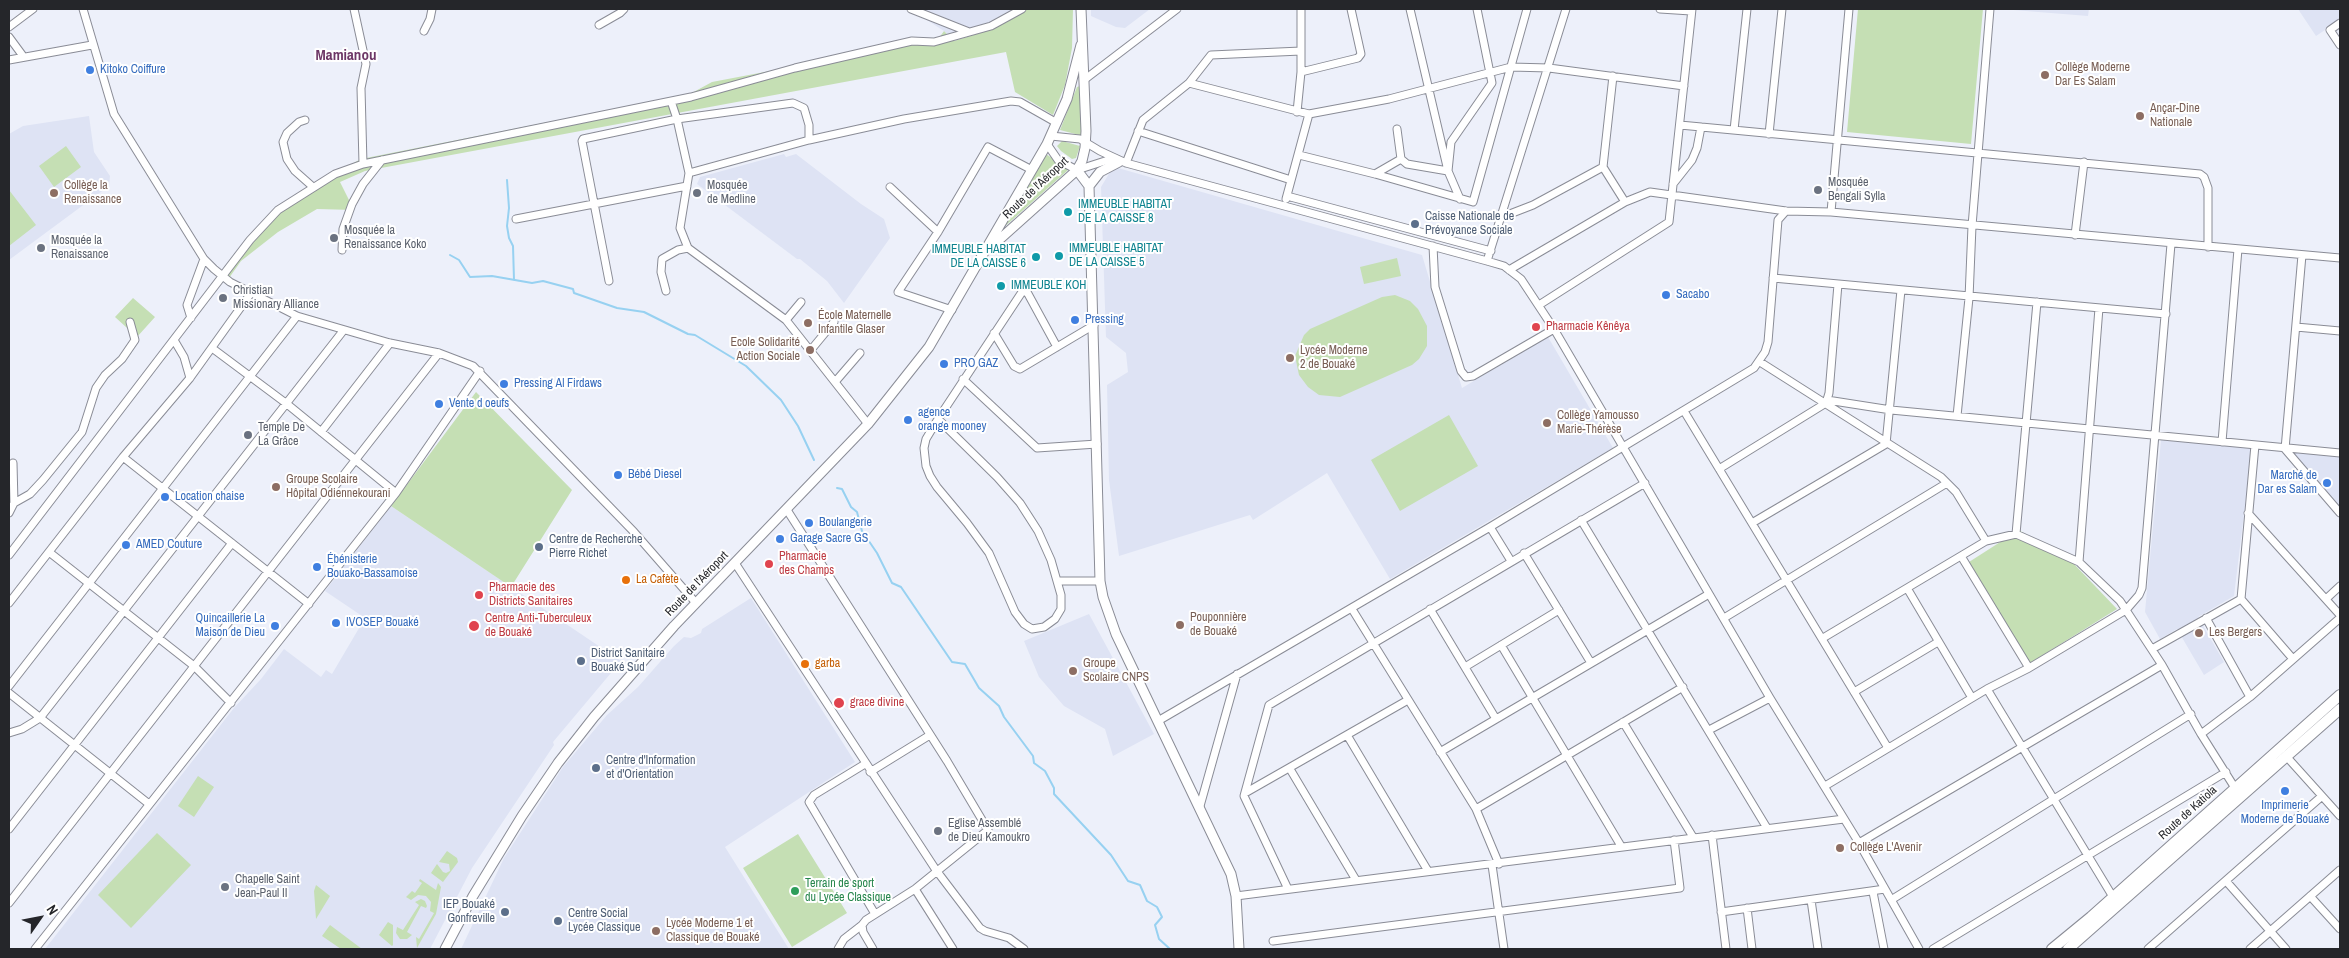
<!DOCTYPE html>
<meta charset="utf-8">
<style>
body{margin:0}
#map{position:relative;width:2349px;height:958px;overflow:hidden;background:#edf0fa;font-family:"Archivo Narrow",sans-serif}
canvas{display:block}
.frame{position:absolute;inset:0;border:10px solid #25262a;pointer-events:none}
.north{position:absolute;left:15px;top:893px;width:50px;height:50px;-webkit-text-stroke:4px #fff;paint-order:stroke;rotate:57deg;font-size:14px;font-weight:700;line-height:20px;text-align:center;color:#25262a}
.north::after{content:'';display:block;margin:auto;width:18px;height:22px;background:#25262a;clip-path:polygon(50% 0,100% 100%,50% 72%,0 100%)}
</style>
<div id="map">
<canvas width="2349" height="958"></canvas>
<div class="frame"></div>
<div class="north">N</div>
</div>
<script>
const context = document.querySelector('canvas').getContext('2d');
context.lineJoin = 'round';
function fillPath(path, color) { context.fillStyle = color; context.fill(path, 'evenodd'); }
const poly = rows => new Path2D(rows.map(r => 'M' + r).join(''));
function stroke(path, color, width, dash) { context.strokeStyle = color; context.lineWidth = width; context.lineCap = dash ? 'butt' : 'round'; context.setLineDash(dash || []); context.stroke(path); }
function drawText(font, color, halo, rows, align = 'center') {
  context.font = font + ' "Archivo Narrow",sans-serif'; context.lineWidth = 4; context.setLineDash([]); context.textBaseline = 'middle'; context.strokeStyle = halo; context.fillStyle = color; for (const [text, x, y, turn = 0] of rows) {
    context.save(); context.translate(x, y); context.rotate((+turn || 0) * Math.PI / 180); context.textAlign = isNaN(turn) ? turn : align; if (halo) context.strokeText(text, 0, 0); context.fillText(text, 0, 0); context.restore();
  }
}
const built = poly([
 [910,9,1027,9,993,29,954,41,944,31],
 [1091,9,1150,9,1125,28,1116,27,1091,16],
 [2001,9,2089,9,2088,16],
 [2298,9,2340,9,2340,20,2316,36],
 [89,116,94,152,110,176,109,186,9,260,9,134,23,126],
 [784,154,786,157,796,154,861,204,884,219,890,238,844,303,827,281,800,259,797,259,697,184,700,177],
 [1118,168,1422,255,1462,388,1548,337,1613,448,1390,579,1327,473,1253,520,1250,515,1119,556,1109,480,1107,385,1128,372,1126,353,1106,337,1101,187,1110,172],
 [2161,440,2252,448,2234,596,2198,617,2224,662,2204,675,2177,629,2160,639,2145,612],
 [2285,449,2340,453,2340,513],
 [391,506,621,661,553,742,554,745,472,868,430,949,45,949,234,708,261,679,284,649,321,677,326,670,332,674,365,618,325,591],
 [751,598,855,762,725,847,789,949,461,949,504,858,563,767,607,715,638,687,674,646,684,637,691,638,701,633,702,629],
 [1089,614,1154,734,1113,756,1105,729,1064,706,1039,677,1024,641]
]);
const green = poly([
 [1027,9,1073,9,1072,48,1065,85,1053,115,1015,92,1006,52,365,171,340,182,354,210,317,209,278,232,241,261,229,278,220,274,248,238,276,208,304,189,361,159,690,94,712,82,933,40,939,38,944,31,954,41,993,29],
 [1858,9,1983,9,1971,144,1847,132],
 [1080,86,1083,136,1060,130,1077,87],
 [1062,141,1080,146,1076,158,1072,159,1061,151,1057,146],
 [66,146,81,167,54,187,39,166],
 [1046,154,1068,169,1067,171,1002,229],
 [9,190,36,225,9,246],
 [1397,258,1401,276,1364,284,1360,267],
 [1395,295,1410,301,1418,309,1427,326,1427,346,1419,359,1412,365,1340,397,1319,395,1308,387,1299,375,1295,356,1304,335,1310,329,1382,297],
 [133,298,155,317,137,337,115,317],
 [476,392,572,490,511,587,391,506],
 [1449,415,1478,466,1400,511,1371,460],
 [2019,530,2074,564,2117,609,2030,663,1969,562],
 [198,776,214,787,194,817,178,806],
 [157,833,191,865,131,928,98,895],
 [798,834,847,913,792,947,743,868],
 [447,851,457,858,458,862,443,882,431,873,437,864,443,872,446,873,450,871,449,864,439,862],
 [420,879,436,890,438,883,441,887,436,914,417,948,416,937,419,939,434,913,430,911,431,902,426,896,418,895,411,900,406,897,412,891,415,893,422,883,419,881],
 [316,885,330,896,316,919,314,891],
 [421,899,425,901,427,906,426,908,421,906,407,932,412,935,407,939,400,939,396,933,397,927,403,930,419,905,415,902],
 [388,922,393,925,393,945,392,946,379,935],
 [330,925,362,949,341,949,322,936]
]);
const stream = poly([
 [507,180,509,208,507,226,509,238,513,246,514,280],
 [450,255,459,260,470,277,492,276,532,283,543,281,573,289,574,293,617,308,644,312,688,334,695,335,746,366,781,400,798,426,814,460],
 [837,488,842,489,851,507,857,512,862,531,877,553,892,583,901,587,952,662,965,664,979,688,999,706,1004,717,1033,756,1034,763,1045,771,1054,788,1054,794,1111,855,1128,881,1140,885,1147,901,1157,907,1162,917,1155,925,1159,939,1170,949]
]);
const minor = poly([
 [83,9,114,114,204,259,214,269,230,282,297,316,390,343,439,353,473,366,634,532,696,603],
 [354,9,366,64,361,88,363,164],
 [911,9,969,32],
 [1410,9,1448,171,1460,199],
 [1660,9,1691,11],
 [2340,23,2330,30,2340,45],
 [599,25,620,13,624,9],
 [9,27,33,9],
 [424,31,430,19,432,9],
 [9,37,23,56],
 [9,60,92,45],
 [1301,72,1358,58,1361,54,1351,9],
 [1613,76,1603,167,1625,202],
 [1084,80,1177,9],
 [1189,83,1309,114,1389,99,1511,67,1549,68,1684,86],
 [671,101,677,119,689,173,680,228,688,248,786,320,868,424],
 [1297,112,1301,72,1301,9],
 [305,120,299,122,287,133,283,142,287,159,295,171,313,187],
 [1680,125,2200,174,2204,177,2208,188,2208,247],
 [1397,129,1401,159],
 [1734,130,1747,9],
 [1138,131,1291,180],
 [1769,134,1782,9],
 [1051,136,1080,139,1100,151,1126,163,1487,261,1504,266,1521,279,1554,329,1770,698,1859,843,1919,949],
 [1047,144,1058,160,1077,170,1105,161,1119,162],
 [1299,155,1375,174,1473,202,1527,9],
 [1126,163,1143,120,1189,83,1211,55,1301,51],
 [689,173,809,140,904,119,1011,101,1020,102,1057,123],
 [1375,174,1401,159,1407,164,1448,171,1451,142,1492,83,1477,9],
 [1673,184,1692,160,1697,148,1701,127],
 [890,187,938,232],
 [1287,196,1491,251],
 [1286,199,1309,114],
 [1831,212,1849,9],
 [1502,217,1533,205,1603,167],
 [516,219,687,186],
 [2075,235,2084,162],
 [1433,246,1435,287,1461,371,1466,377,1473,376,1554,329],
 [342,250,343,229,352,204,363,184,382,160],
 [2302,255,2285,449,2340,513],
 [1487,261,1566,9],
 [1509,270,1625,202,1650,192,1786,211,1831,212,2340,258],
 [1773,278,2166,314],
 [609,281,582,141,583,139,677,119,793,103,804,108,809,125,809,140],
 [666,291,661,272,662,259,678,250,688,248],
 [1539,305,1669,222,1692,9],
 [952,310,898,292,938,232,988,147,1032,170],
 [191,318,187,305,204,259],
 [786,320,801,302],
 [2296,327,2340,331],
 [994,333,1014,366,1020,369,1094,325],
 [174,340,184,357,190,378],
 [212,348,287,404,396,493],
 [810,351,834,322],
 [1760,362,1941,477,1956,492,1986,541],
 [963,379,1037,448,1097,444],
 [835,382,860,353],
 [1827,400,1891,410,2340,453],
 [1684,411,1888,748],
 [1957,416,1969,298,1972,226,1990,9],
 [938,419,997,477,1020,503,1038,531,1051,560,1061,595,1061,609,1055,619,1044,627,1032,629,1024,624,1015,612,989,553,967,523,937,487,930,476,926,466,924,448,926,439,938,419,1022,292,1027,292,1057,347],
 [321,432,390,343],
 [2222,442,2238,249],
 [123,457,309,604],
 [1719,469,1826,403,1829,393,1838,284],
 [14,503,30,494,43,480,82,432,96,388,105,375,122,359,135,340,130,322],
 [787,510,947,761,988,830,915,889,866,920,862,925,863,932,873,949],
 [9,513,14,503,13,463],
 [2248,513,2340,615],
 [1581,520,1767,828],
 [1752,523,1886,444,1901,290],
 [1490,527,1511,561],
 [2016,534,2037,302],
 [49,552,194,666,231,703],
 [1524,553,1591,663],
 [9,555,250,240,278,210,335,174,363,164,691,97,795,68,912,41,934,42,991,26,1022,9],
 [1961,556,2029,668],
 [2079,562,2099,308],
 [735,563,936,870,980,928,985,931,1009,938,1024,949],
 [1058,581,1100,581],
 [1907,588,1972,698],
 [2241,599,2293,659],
 [2326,599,2340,586],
 [9,603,123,457,190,378,251,293],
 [1352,609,1476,809,1499,864],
 [1430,609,1496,719],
 [1724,618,1947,483],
 [2206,618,2250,697],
 [1823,638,1986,541,2016,534,2079,562,2120,601,2162,665,2201,734,2235,788],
 [1501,645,1621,846],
 [2152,649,2241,599,2255,445],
 [1465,667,1559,610],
 [9,686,297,316],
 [1987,689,2113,897],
 [1854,692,1938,642],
 [9,693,149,804],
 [1158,721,1490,527,1754,368,1765,352,1768,342,1778,220,1786,211],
 [1623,722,1693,837],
 [1709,730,1770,698],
 [9,733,22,729,40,718,343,331],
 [2201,734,2250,697,2340,618],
 [1347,735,1428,871],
 [1440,752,1709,594],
 [2286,756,2340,816],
 [865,764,814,795,809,802,875,914],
 [1290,769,1356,880],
 [870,772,930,735],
 [1825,786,1987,689,2029,668,2126,610,2139,595,2142,588,2171,244],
 [1245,793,1408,700],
 [1200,806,1237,674],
 [1476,809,1683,687],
 [9,829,232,543],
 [1712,835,1726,949],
 [1859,843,2162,665],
 [1492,865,1504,949],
 [2226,881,2286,949],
 [915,889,953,949],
 [1288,889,1244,796,1269,705,1645,483],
 [1873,892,1884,949],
 [1236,896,1844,819],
 [2310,896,2340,929],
 [1811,900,1818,949],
 [1891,900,2191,714],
 [9,903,439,353],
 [1747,908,1752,949],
 [1721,912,1885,889],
 [1273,941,1680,888,1674,840],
 [35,949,396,493,480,371],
 [838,949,844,939,862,925],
 [1933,949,2226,772],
 [2148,949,2322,796],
 [2250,949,2340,870]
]);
const major = poly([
 [1077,170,1089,186,1100,581,1103,597,1116,634,1231,874,1236,896,1239,949],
 [1089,186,1100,172,1119,162],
 [991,247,1077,170,1082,161,1085,148,1086,131,1081,9],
 [445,949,473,896,522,816,558,763,594,717,674,626,868,424,929,347,1047,144,1067,99,1081,45]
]);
const highway = poly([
 [2052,949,2091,917,2340,695],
 [2068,949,2340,709]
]);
const markers = [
 [90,70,5,"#3f7fe0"],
 [2045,75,5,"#8d6e63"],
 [2140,116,5,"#8d6e63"],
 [1818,190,5,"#6b7280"],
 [54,193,5,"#8d6e63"],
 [697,193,5,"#6b7280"],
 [1068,212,5,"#0f9aa8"],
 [1415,224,5,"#5c6f8a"],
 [334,238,5,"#6b7280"],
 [41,248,5,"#6b7280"],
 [1059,256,5,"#0f9aa8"],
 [1036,257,5,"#0f9aa8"],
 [1001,286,5,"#0f9aa8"],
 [1666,295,5,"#3f7fe0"],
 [223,298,5,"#6b7280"],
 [1075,320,5,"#3f7fe0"],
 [808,323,5,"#8d6e63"],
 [1536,327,5,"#e0444e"],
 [810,350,5,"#8d6e63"],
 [1290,358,5,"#8d6e63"],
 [944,364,5,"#3f7fe0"],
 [504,384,5,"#3f7fe0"],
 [439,404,5,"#3f7fe0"],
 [908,420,5,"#3f7fe0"],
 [1547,423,5,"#8d6e63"],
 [248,435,5,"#6b7280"],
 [618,475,5,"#3f7fe0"],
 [2327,483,5,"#3f7fe0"],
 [276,487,5,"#8d6e63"],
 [165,497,5,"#3f7fe0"],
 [809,523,5,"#3f7fe0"],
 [780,539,5,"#3f7fe0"],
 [126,545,5,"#3f7fe0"],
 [539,547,5,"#5c6f8a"],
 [769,564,5,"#e0444e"],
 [317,567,5,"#3f7fe0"],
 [626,580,5,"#e8710a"],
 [479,595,5,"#e0444e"],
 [336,623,5,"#3f7fe0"],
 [1180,625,5,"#8d6e63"],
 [275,626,5,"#3f7fe0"],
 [474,626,6,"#e0444e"],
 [2199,633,5,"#8d6e63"],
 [581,661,5,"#5c6f8a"],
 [805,664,5,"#e8710a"],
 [1073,671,5,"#8d6e63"],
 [839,703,6,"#e0444e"],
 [596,768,5,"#5c6f8a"],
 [2285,791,5,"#3f7fe0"],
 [938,831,5,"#6b7280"],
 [1840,848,5,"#8d6e63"],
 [225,887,5,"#6b7280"],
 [795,891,5,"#2e9e5b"],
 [505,912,5,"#5c6f8a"],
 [558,921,5,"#5c6f8a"],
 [656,931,5,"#8d6e63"]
];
const educationNames = [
 ["Collège Moderne",2055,68],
 ["Dar Es Salam",2055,82],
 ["Ançar-Dine",2150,109],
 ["Nationale",2150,123],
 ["Collège la",64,186],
 ["Renaissance",64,200],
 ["École Maternelle",818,316],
 ["Infantile Glaser",818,330],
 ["Ecole Solidarité",800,343,"right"],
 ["Action Sociale",800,357,"right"],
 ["Lycée Moderne",1300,351],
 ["2 de Bouaké",1300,365],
 ["Collège Yamousso",1557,416],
 ["Marie-Thérèse",1557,430],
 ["Groupe Scolaire",286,480],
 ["Hôpital Odiennekourani",286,494],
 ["Pouponnière",1190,618],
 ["de Bouaké",1190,632],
 ["Les Bergers",2209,633],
 ["Groupe",1083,664],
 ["Scolaire CNPS",1083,678],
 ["Collège L'Avenir",1850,848],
 ["Lycée Moderne 1 et",666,924],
 ["Classique de Bouaké",666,938]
];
const shopNames = [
 ["Kitoko Coiffure",100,70],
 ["Sacabo",1676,295],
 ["Pressing",1085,320],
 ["PRO GAZ",954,364],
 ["Pressing Al Firdaws",514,384],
 ["Vente d oeufs",449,404],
 ["agence",918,413],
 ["orange mooney",918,427],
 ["Bébé Diesel",628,475],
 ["Marché de",2317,476,"right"],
 ["Dar es Salam",2317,490,"right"],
 ["Location chaise",175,497],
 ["Boulangerie",819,523],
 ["Garage Sacre GS",790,539],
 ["AMED Couture",136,545],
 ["Ébénisterie",327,560],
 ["Bouako-Bassamoise",327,574],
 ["Quincaillerie La",265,619,"right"],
 ["Maison de Dieu",265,633,"right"],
 ["IVOSEP Bouaké",346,623],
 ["Imprimerie",2285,806,"center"],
 ["Moderne de Bouaké",2285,820,"center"]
];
const worshipNames = [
 ["Mosquée",1828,183],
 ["Bengali Sylla",1828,197],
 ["Mosquée",707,186],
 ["de Medline",707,200],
 ["Mosquée la",344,231],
 ["Renaissance Koko",344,245],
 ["Mosquée la",51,241],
 ["Renaissance",51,255],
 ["Christian",233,291],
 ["Missionary Alliance",233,305],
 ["Temple De",258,428],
 ["La Grâce",258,442],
 ["Eglise Assemblé",948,824],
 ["de Dieu Kamoukro",948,838],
 ["Chapelle Saint",235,880],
 ["Jean-Paul II",235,894]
];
const streetNames = [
 ["Route de l'Aéroport",1036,188,-43],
 ["Route de l'Aéroport",697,584,-46],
 ["Route de Katiola",2188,813,-42]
];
const cultureNames = [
 ["IMMEUBLE HABITAT",1078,205],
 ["DE LA CAISSE 8",1078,219],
 ["IMMEUBLE HABITAT",1069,249],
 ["DE LA CAISSE 5",1069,263],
 ["IMMEUBLE HABITAT",1026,250,"right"],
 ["DE LA CAISSE 6",1026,264,"right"],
 ["IMMEUBLE KOH",1011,286]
];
const serviceNames = [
 ["Caisse Nationale de",1425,217],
 ["Prévoyance Sociale",1425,231],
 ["Centre de Recherche",549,540],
 ["Pierre Richet",549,554],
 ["District Sanitaire",591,654],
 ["Bouaké Sud",591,668],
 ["Centre d'Information",606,761],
 ["et d'Orientation",606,775],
 ["IEP Bouaké",495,905,"right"],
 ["Gonfreville",495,919,"right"],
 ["Centre Social",568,914],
 ["Lycée Classique",568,928]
];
const healthNames = [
 ["Pharmacie Kênêya",1546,327],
 ["Pharmacie",779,557],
 ["des Champs",779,571],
 ["Pharmacie des",489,588],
 ["Districts Sanitaires",489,602],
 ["Centre Anti-Tuberculeux",485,619],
 ["de Bouaké",485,633],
 ["grace divine",850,703]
];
const foodNames = [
 ["La Cafète",636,580],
 ["garba",815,664]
];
const leisureNames = [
 ["Terrain de sport",805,884],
 ["du Lycée Classique",805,898]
];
const quarterNames = [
 ["Mamianou",346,56]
];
fillPath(built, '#dee3f4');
fillPath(green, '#c5dfb4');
stroke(stream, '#97d1f1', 2);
stroke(minor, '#8a8c96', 9);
stroke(major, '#8a8c96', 11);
stroke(highway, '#8a8c96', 12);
stroke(minor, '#fff', 7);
stroke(major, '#fff', 9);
stroke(highway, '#fff', 10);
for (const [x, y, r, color] of markers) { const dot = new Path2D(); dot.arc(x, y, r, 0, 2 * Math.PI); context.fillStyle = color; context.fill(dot); stroke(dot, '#fff', 2); }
drawText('12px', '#785e54', '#fff', educationNames, 'left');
drawText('12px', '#366cbe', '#fff', shopNames, 'left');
drawText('12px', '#5b616d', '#fff', worshipNames, 'left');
drawText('12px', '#25262a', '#fff', streetNames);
drawText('12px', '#0d838f', '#fff', cultureNames, 'left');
drawText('12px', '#4e5e75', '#fff', serviceNames, 'left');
drawText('12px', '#be3a42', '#fff', healthNames, 'left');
drawText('12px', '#c56008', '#fff', foodNames, 'left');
drawText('12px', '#27864d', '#fff', leisureNames, 'left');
drawText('bold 15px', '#6d3766', '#fff', quarterNames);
</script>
